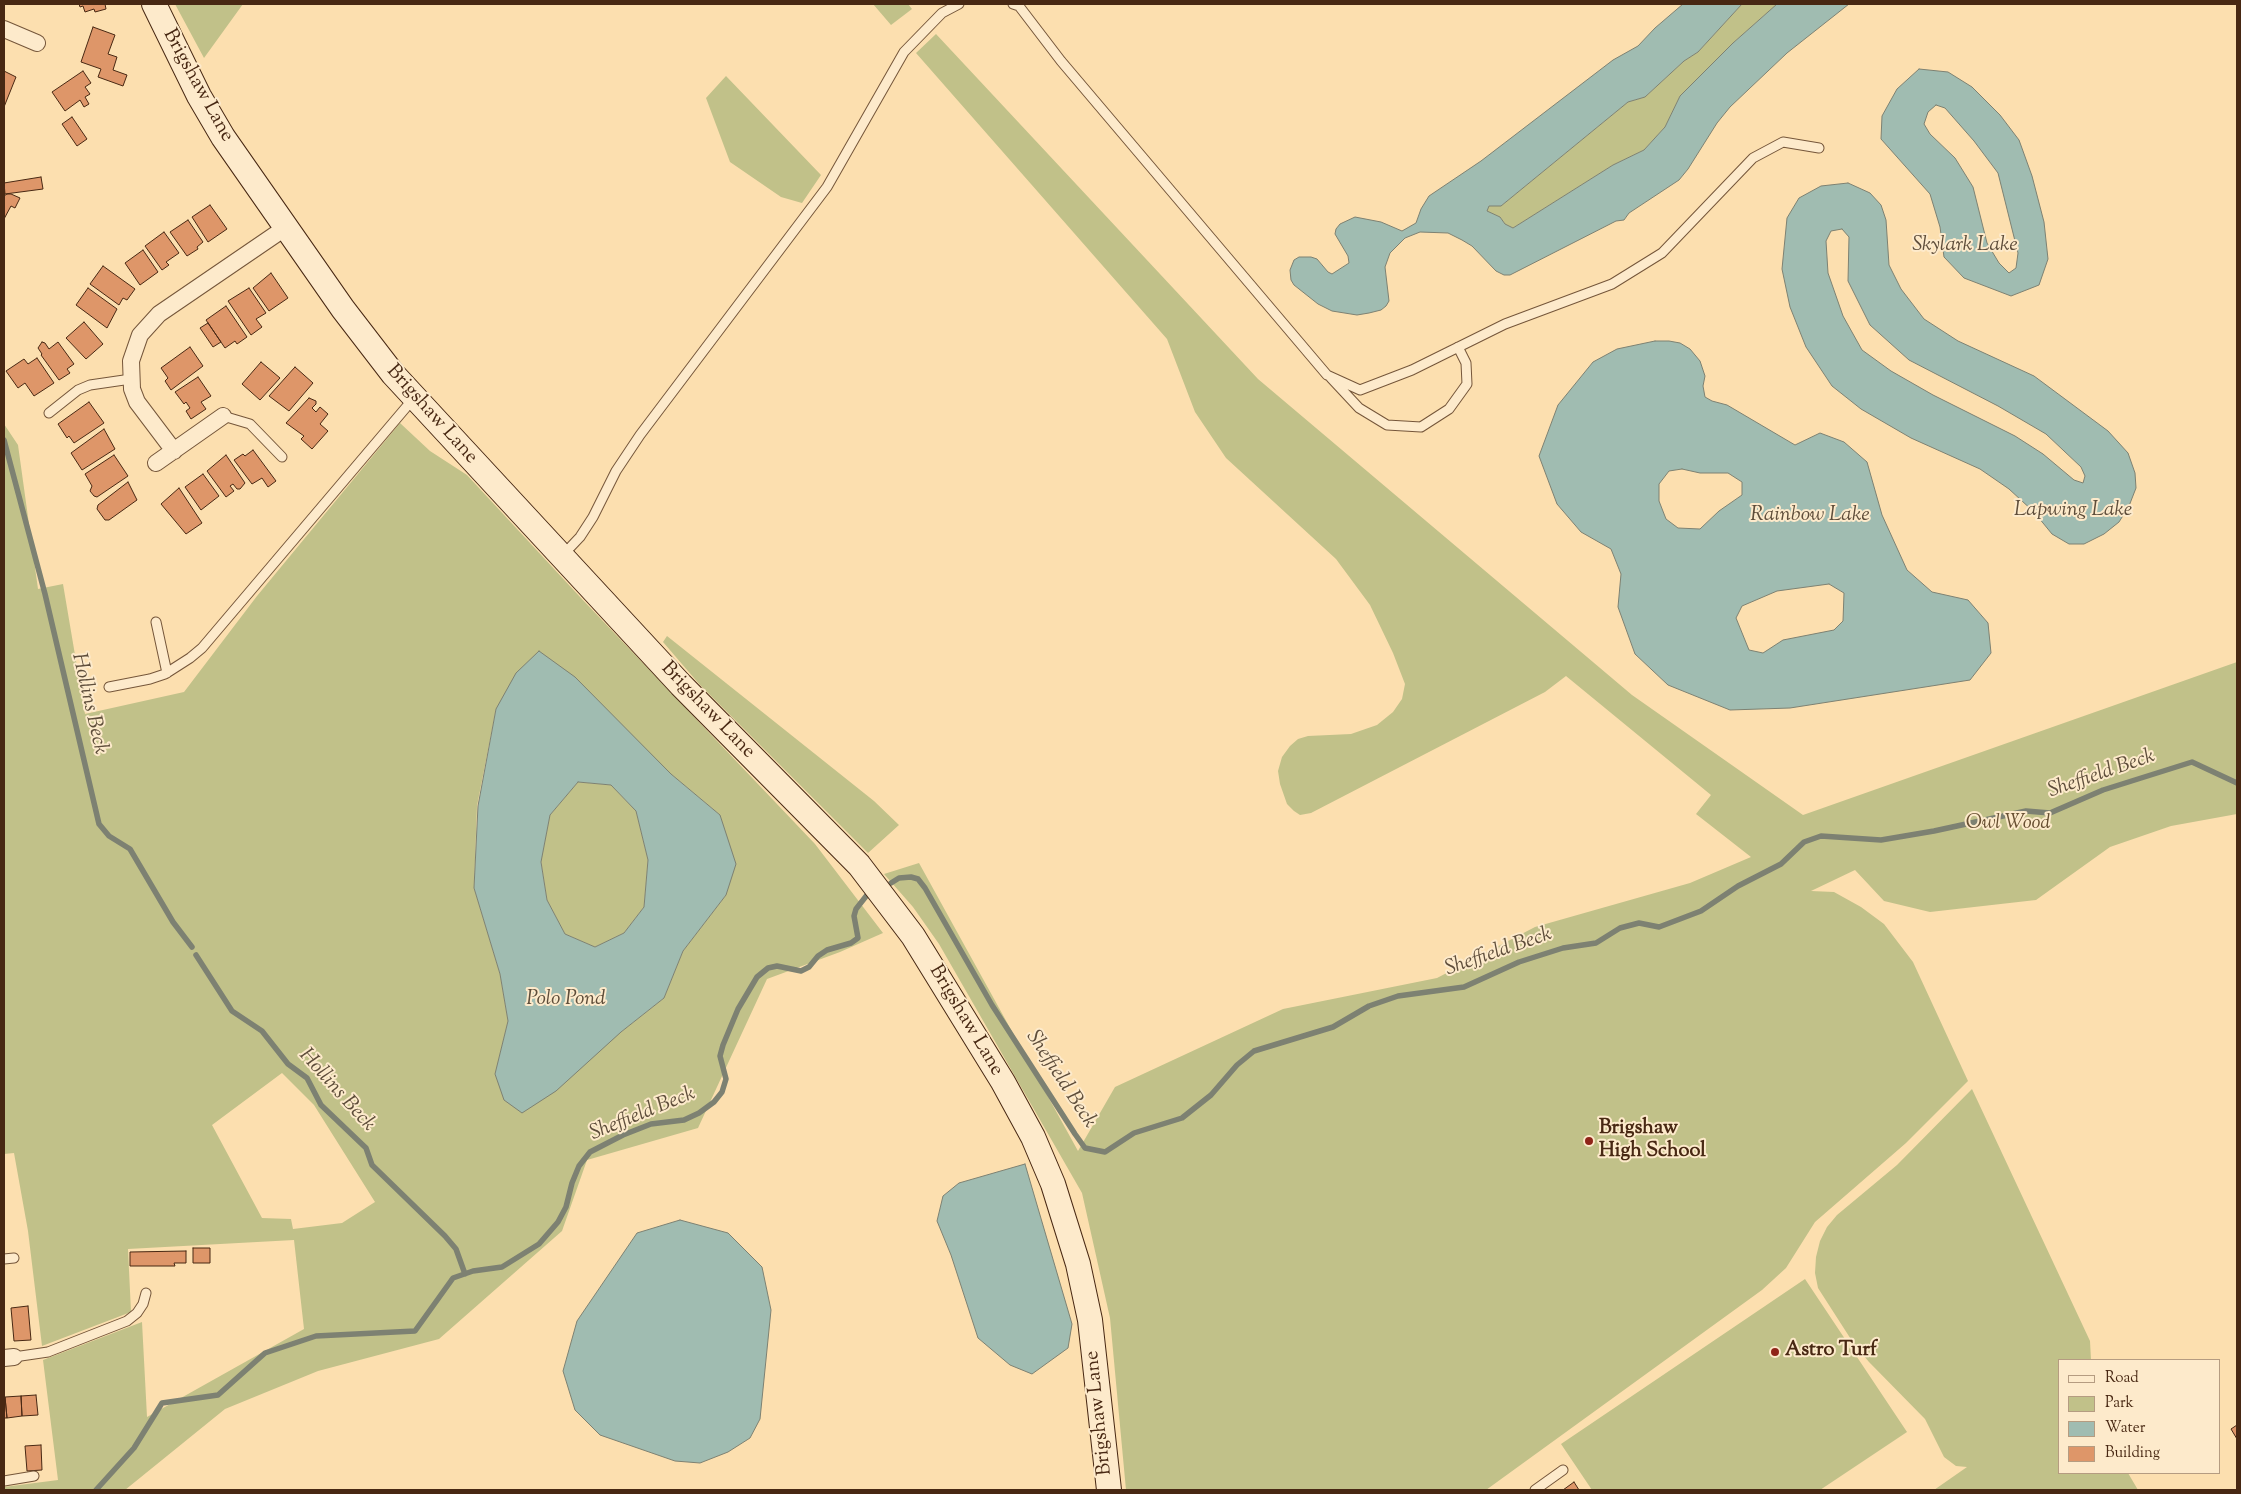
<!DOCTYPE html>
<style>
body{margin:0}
#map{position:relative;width:2241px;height:1494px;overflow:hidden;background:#fcdfaf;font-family:"Sorts Mill Goudy",serif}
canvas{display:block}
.frame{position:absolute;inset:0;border:5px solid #482813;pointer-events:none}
.legend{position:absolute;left:2058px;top:1359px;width:162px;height:115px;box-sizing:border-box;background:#fdeacb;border:1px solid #b59c81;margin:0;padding:6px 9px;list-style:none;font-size:15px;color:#482813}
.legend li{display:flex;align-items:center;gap:10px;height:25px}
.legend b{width:25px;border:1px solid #b59c81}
</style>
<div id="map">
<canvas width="2241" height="1494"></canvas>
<div class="frame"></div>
<ul class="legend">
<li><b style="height:6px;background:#fdeacb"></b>Road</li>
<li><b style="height:14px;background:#c1c189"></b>Park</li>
<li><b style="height:14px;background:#a0bcb1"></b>Water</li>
<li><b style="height:14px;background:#de9669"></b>Building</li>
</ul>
</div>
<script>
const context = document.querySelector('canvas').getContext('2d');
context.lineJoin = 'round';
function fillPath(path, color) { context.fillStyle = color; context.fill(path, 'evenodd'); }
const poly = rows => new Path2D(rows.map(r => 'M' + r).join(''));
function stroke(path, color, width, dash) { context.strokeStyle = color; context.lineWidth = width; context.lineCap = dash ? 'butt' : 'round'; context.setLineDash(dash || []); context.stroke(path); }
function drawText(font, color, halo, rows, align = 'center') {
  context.font = font + ' "Sorts Mill Goudy",serif'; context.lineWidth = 4; context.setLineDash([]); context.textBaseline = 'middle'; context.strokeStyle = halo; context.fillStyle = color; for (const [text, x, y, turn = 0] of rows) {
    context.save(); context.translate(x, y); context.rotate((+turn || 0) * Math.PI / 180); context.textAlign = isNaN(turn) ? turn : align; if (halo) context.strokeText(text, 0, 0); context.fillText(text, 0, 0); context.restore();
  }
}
const green = poly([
 [175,4,243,4,204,58],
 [873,4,908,4,912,9,891,25],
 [1742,4,1777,4,1733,43,1680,96,1665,127,1644,150,1613,165,1513,228,1505,224,1500,217,1486,211,1489,206,1501,206,1628,102,1645,97,1684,61,1698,52],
 [936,34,1258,379,1632,695,1803,815,2237,662,2237,814,2171,826,2110,847,2036,900,1930,912,1884,901,1855,870,1811,891,1834,892,1861,907,1884,924,1913,962,1968,1081,1906,1143,1815,1222,1786,1268,1762,1290,1486,1490,1126,1490,1110,1318,1082,1193,939,944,913,907,884,874,919,863,1078,1151,1115,1087,1283,1009,1437,978,1535,927,1690,883,1751,857,1696,814,1711,795,1566,676,1545,692,1311,813,1300,815,1294,811,1287,804,1280,784,1278,771,1282,757,1290,746,1298,739,1308,736,1351,734,1377,725,1393,712,1402,699,1405,684,1393,653,1370,605,1336,559,1226,458,1195,412,1167,339,916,53],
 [726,76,821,175,802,203,781,197,730,162,706,98],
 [400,423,430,451,467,475,581,598,815,844,883,933,840,952,767,979,698,1128,587,1160,562,1231,439,1339,318,1371,225,1409,125,1490,4,1490,4,1487,58,1480,43,1360,142,1322,147,1417,304,1329,294,1240,128,1249,131,1312,42,1346,28,1231,14,1153,4,1154,4,424,18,445,38,589,63,584,85,714,184,692,257,596],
 [496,709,671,774,720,815,726,895,683,951,664,998,621,1032,495,1075,508,1021,500,974,474,888,477,806],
 [282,1073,314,1105,375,1202,342,1223,293,1229,291,1219,262,1218,212,1125],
 [667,636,874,801,899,825,868,853,700,685,663,642],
 [578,782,611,785,636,811,648,860,644,907,624,933,595,947,565,934,547,900,541,861,550,815],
 [1972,1089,2090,1341,2091,1360,2060,1360,2060,1473,2128,1473,2138,1490,1934,1490,1967,1467,1956,1466,1944,1457,1925,1419,1869,1362,1854,1344,1818,1288,1815,1273,1816,1257,1820,1241,1827,1227,1837,1215,1897,1165],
 [1805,1279,1907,1432,1820,1490,1592,1490,1561,1444]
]);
const water = poly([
 [1683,4,1742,4,1698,52,1684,61,1645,97,1628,102,1501,206,1489,206,1487,211,1500,217,1505,224,1513,228,1613,165,1644,150,1665,127,1680,96,1733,43,1777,4,1849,4,1787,53,1730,107,1717,123,1688,169,1679,180,1629,213,1624,220,1616,221,1510,275,1504,275,1496,271,1472,246,1462,240,1448,233,1420,232,1405,238,1390,253,1385,267,1389,301,1386,306,1381,310,1369,313,1357,315,1332,311,1318,304,1294,285,1291,280,1290,270,1294,260,1299,257,1311,257,1317,259,1328,272,1332,274,1349,263,1348,256,1335,234,1336,229,1340,224,1355,217,1381,222,1402,231,1416,223,1421,209,1429,196,1481,161,1613,60,1638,46,1655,28,1683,4],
 [1919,69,1948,72,1972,87,2000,115,2019,140,2032,176,2044,222,2048,259,2039,285,2011,296,1964,278,1944,257,1940,227,1930,194,1881,139,1882,116,1897,89,1919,69],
 [1936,105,1945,108,1974,141,1998,173,2018,253,2016,268,2009,273,1999,263,1987,243,1973,187,1955,158,1930,134,1924,124,1928,112,1936,105],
 [1848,183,1870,193,1881,205,1886,220,1889,265,1901,289,1924,319,1958,341,2034,376,2108,431,2128,453,2135,473,2136,488,2129,506,2119,522,2104,534,2084,544,2069,544,2052,534,2034,512,2009,489,1980,469,1911,438,1861,409,1832,386,1806,347,1790,307,1782,269,1787,218,1799,198,1821,186,1848,183],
 [1842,229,1849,237,1848,281,1870,325,1909,360,1998,406,2046,434,2081,467,2085,476,2083,483,2074,480,2043,454,2015,436,1933,395,1891,371,1862,350,1843,316,1828,273,1826,241,1831,231,1842,229],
 [1655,341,1669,341,1680,343,1690,349,1700,361,1705,376,1703,386,1705,397,1712,401,1727,405,1795,445,1820,433,1844,442,1867,462,1882,515,1907,570,1932,592,1968,600,1988,623,1991,653,1970,680,1790,708,1730,710,1668,685,1635,654,1618,607,1621,574,1611,549,1581,532,1557,504,1539,456,1558,405,1593,362,1617,349,1655,341],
 [1682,469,1700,473,1728,473,1742,482,1742,495,1719,511,1700,529,1678,528,1666,519,1659,501,1659,484,1669,471,1682,469],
 [1829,584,1844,593,1843,621,1834,630,1783,640,1763,653,1749,650,1736,618,1742,606,1777,591,1829,584],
 [539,651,575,677,671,774,720,815,736,864,726,895,683,951,664,998,621,1032,556,1091,522,1113,504,1100,495,1074,508,1021,500,974,474,888,478,806,496,709,516,673,539,651],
 [578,782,611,785,636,811,648,860,644,907,624,933,595,947,565,934,547,900,541,862,550,815,578,782],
 [1025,1164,1072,1324,1068,1348,1032,1374,1010,1365,978,1338,951,1255,937,1221,943,1196,959,1183,1025,1164],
 [680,1220,728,1233,762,1267,771,1310,760,1419,750,1438,728,1452,700,1463,675,1461,600,1435,575,1410,563,1371,577,1321,637,1233,680,1220]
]);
const stream = poly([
 [4,440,45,594,99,824,109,836,130,849,173,922,192,947],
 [891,883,899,878,911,877,918,879,925,888,992,1005,1075,1134,1085,1148,1105,1152,1134,1133,1182,1118,1211,1095,1237,1065,1254,1051,1333,1027,1369,1006,1398,996,1464,987,1519,962,1563,948,1596,943,1620,928,1639,923,1659,927,1701,911,1738,886,1781,864,1804,842,1821,836,1881,840,1934,831,2026,811,2050,813,2103,790,2192,762,2237,783],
 [196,955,232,1011,262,1031,288,1064,307,1078,321,1105,366,1148,372,1165,445,1236,456,1249,465,1274],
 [96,1490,134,1448,162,1403,218,1395,265,1353,316,1336,415,1331,453,1278,473,1271,502,1267,539,1244,558,1222,566,1207,572,1183,579,1166,590,1152,623,1135,651,1124,684,1120,699,1113,714,1102,722,1092,726,1079,720,1056,723,1045,738,1009,757,977,768,968,777,966,801,971,809,967,818,956,827,950,851,943,858,938,854,916,856,909,867,895]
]);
const building = poly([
 [79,4,105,4,106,9,95,12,94,9,85,12,83,6,80,7,79,4],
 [93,27,115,35,108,54,117,57,113,70,127,75,123,86,98,77,101,69,81,62,93,27],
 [4,71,16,77,4,107,4,71],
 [83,71,91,83,85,87,90,94,85,97,89,104,84,107,80,100,65,111,52,92,83,71],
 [72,117,87,139,77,146,62,124,72,117],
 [41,177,43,189,5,194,4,183,41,177],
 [7,194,11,194,20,198,15,208,11,206,4,219,4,196,7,194],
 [210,205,227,229,208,242,192,217,210,205],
 [188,220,203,242,197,247,198,249,187,256,170,232,188,220],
 [164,232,179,253,166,262,169,265,162,270,145,246,164,232],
 [143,250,158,272,140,285,125,263,143,250],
 [103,266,135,289,127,300,123,298,119,305,90,284,103,266],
 [271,273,288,298,269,311,253,288,271,273],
 [88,288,117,309,107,328,76,305,88,288],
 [249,288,266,313,256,319,262,327,251,335,228,301,249,288],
 [226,306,247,337,237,344,235,341,225,348,206,320,226,306],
 [84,322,103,344,86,359,66,338,84,322],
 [208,323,221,342,213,347,200,328,208,323],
 [42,342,45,343,49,349,58,342,74,364,67,369,70,373,59,380,41,355,42,354,38,348,42,342],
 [190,347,203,366,171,390,165,381,168,378,161,368,190,347],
 [37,358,54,383,34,396,25,383,18,388,6,371,24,359,28,364,37,358],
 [261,362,280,378,260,400,242,384,261,362],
 [295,367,313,383,289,411,269,396,295,367],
 [198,377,211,396,201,402,206,409,191,419,186,411,190,408,186,402,184,404,175,392,198,377],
 [309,398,316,401,316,404,312,408,316,412,320,407,328,414,320,424,328,431,312,449,301,439,304,436,286,423,309,398],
 [89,402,104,423,74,443,69,436,67,438,58,424,89,402],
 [104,429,115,449,82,470,71,453,104,429],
 [253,450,276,481,268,487,262,478,252,484,234,460,243,454,245,456,253,450],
 [114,455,128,476,97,497,94,496,90,491,92,486,85,474,114,455],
 [226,455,245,483,240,489,237,489,233,484,230,486,234,491,226,497,207,471,226,455],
 [203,474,219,496,201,510,185,487,203,474],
 [128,482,137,500,109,520,105,520,97,509,98,505,128,482],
 [179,488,202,523,186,534,161,504,179,488],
 [193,1248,210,1248,210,1263,193,1263,193,1248],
 [186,1251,186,1263,174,1263,175,1266,130,1266,130,1252,186,1251],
 [28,1306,31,1340,14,1341,11,1308,28,1306],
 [36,1395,38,1415,22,1416,21,1396,36,1395],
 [21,1396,22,1416,7,1418,5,1397,21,1396],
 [4,1397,5,1397,7,1418,4,1418,4,1397],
 [2237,1425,2237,1439,2231,1429,2237,1425],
 [41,1445,42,1470,27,1471,25,1446,41,1445],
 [1574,1482,1579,1490,1563,1490,1574,1482]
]);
const lane = poly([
 [1013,4,1019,6,1061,61,1327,375,1360,390,1412,370,1505,324,1612,284,1662,253,1753,158,1783,142,1819,148],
 [1331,378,1359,408,1387,425,1421,427,1449,409,1467,384,1466,363,1458,347],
 [49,413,78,390,90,385,131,379],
 [223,416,250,424,282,457],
 [562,556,580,537,593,517,616,471,640,435,827,187,904,52,942,13,959,4],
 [156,622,167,673],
 [109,687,150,679,165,674,190,658,202,648,414,398],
 [4,1259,14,1258],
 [14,1357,48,1352,127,1321,137,1313,143,1304,146,1293],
 [4,1481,34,1476],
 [1535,1490,1563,1470]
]);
const street = poly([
 [4,29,37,43],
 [174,451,137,402,132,389,131,361,140,335,159,314,285,228],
 [156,463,223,416],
 [4,1358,14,1357]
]);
const secondary = poly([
 [154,4,199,96,223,137,343,309,393,374,681,685,859,865,913,936,1003,1082,1033,1137,1053,1184,1078,1264,1090,1320,1109,1490]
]);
const markers = [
 [1589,1141,5,"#8f2418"],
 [1775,1352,5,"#8f2418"]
];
const streetNames = [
 ["Brigshaw Lane",197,86,61],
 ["Brigshaw Lane",431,415,48],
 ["Brigshaw Lane",707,711,46],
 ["Brigshaw Lane",965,1021,59],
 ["Brigshaw Lane",1100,1413,-96]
];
const parkNames = [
 ["Owl Wood",2008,825]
];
const poiNames = [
 ["Brigshaw",1599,1130],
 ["High School",1599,1153],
 ["Astro Turf",1785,1352]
];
const waterNames = [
 ["Skylark Lake",1965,246],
 ["Lapwing Lake",2073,511],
 ["Rainbow Lake",1810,516],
 ["Hollins Beck",88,704,77],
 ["Sheffield Beck",2102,775,-19],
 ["Sheffield Beck",1499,953,-19],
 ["Polo Pond",566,1000],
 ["Sheffield Beck",1060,1080,57],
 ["Hollins Beck",336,1091,48],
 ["Sheffield Beck",643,1115,-22]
];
fillPath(green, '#c1c189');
fillPath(water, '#a0bcb1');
stroke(water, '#7d8172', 1);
stroke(stream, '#7d8172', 5.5);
fillPath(building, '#de9669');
stroke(building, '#482813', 1);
stroke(lane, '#75563a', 11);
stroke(street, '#75563a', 18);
stroke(secondary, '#482813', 26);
stroke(lane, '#fdeacb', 9);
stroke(street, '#fdeacb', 16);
stroke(secondary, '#fdeacb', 24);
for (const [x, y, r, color] of markers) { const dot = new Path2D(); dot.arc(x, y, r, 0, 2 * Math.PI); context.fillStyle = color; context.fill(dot); stroke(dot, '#fdeacb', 2); }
drawText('20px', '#482813', '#fdeacb', streetNames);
drawText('italic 20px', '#664e30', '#fdeacb', parkNames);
drawText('bold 20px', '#482813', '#fdeacb', poiNames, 'left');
drawText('italic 21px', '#5e4d3a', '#fdeacb', waterNames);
</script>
